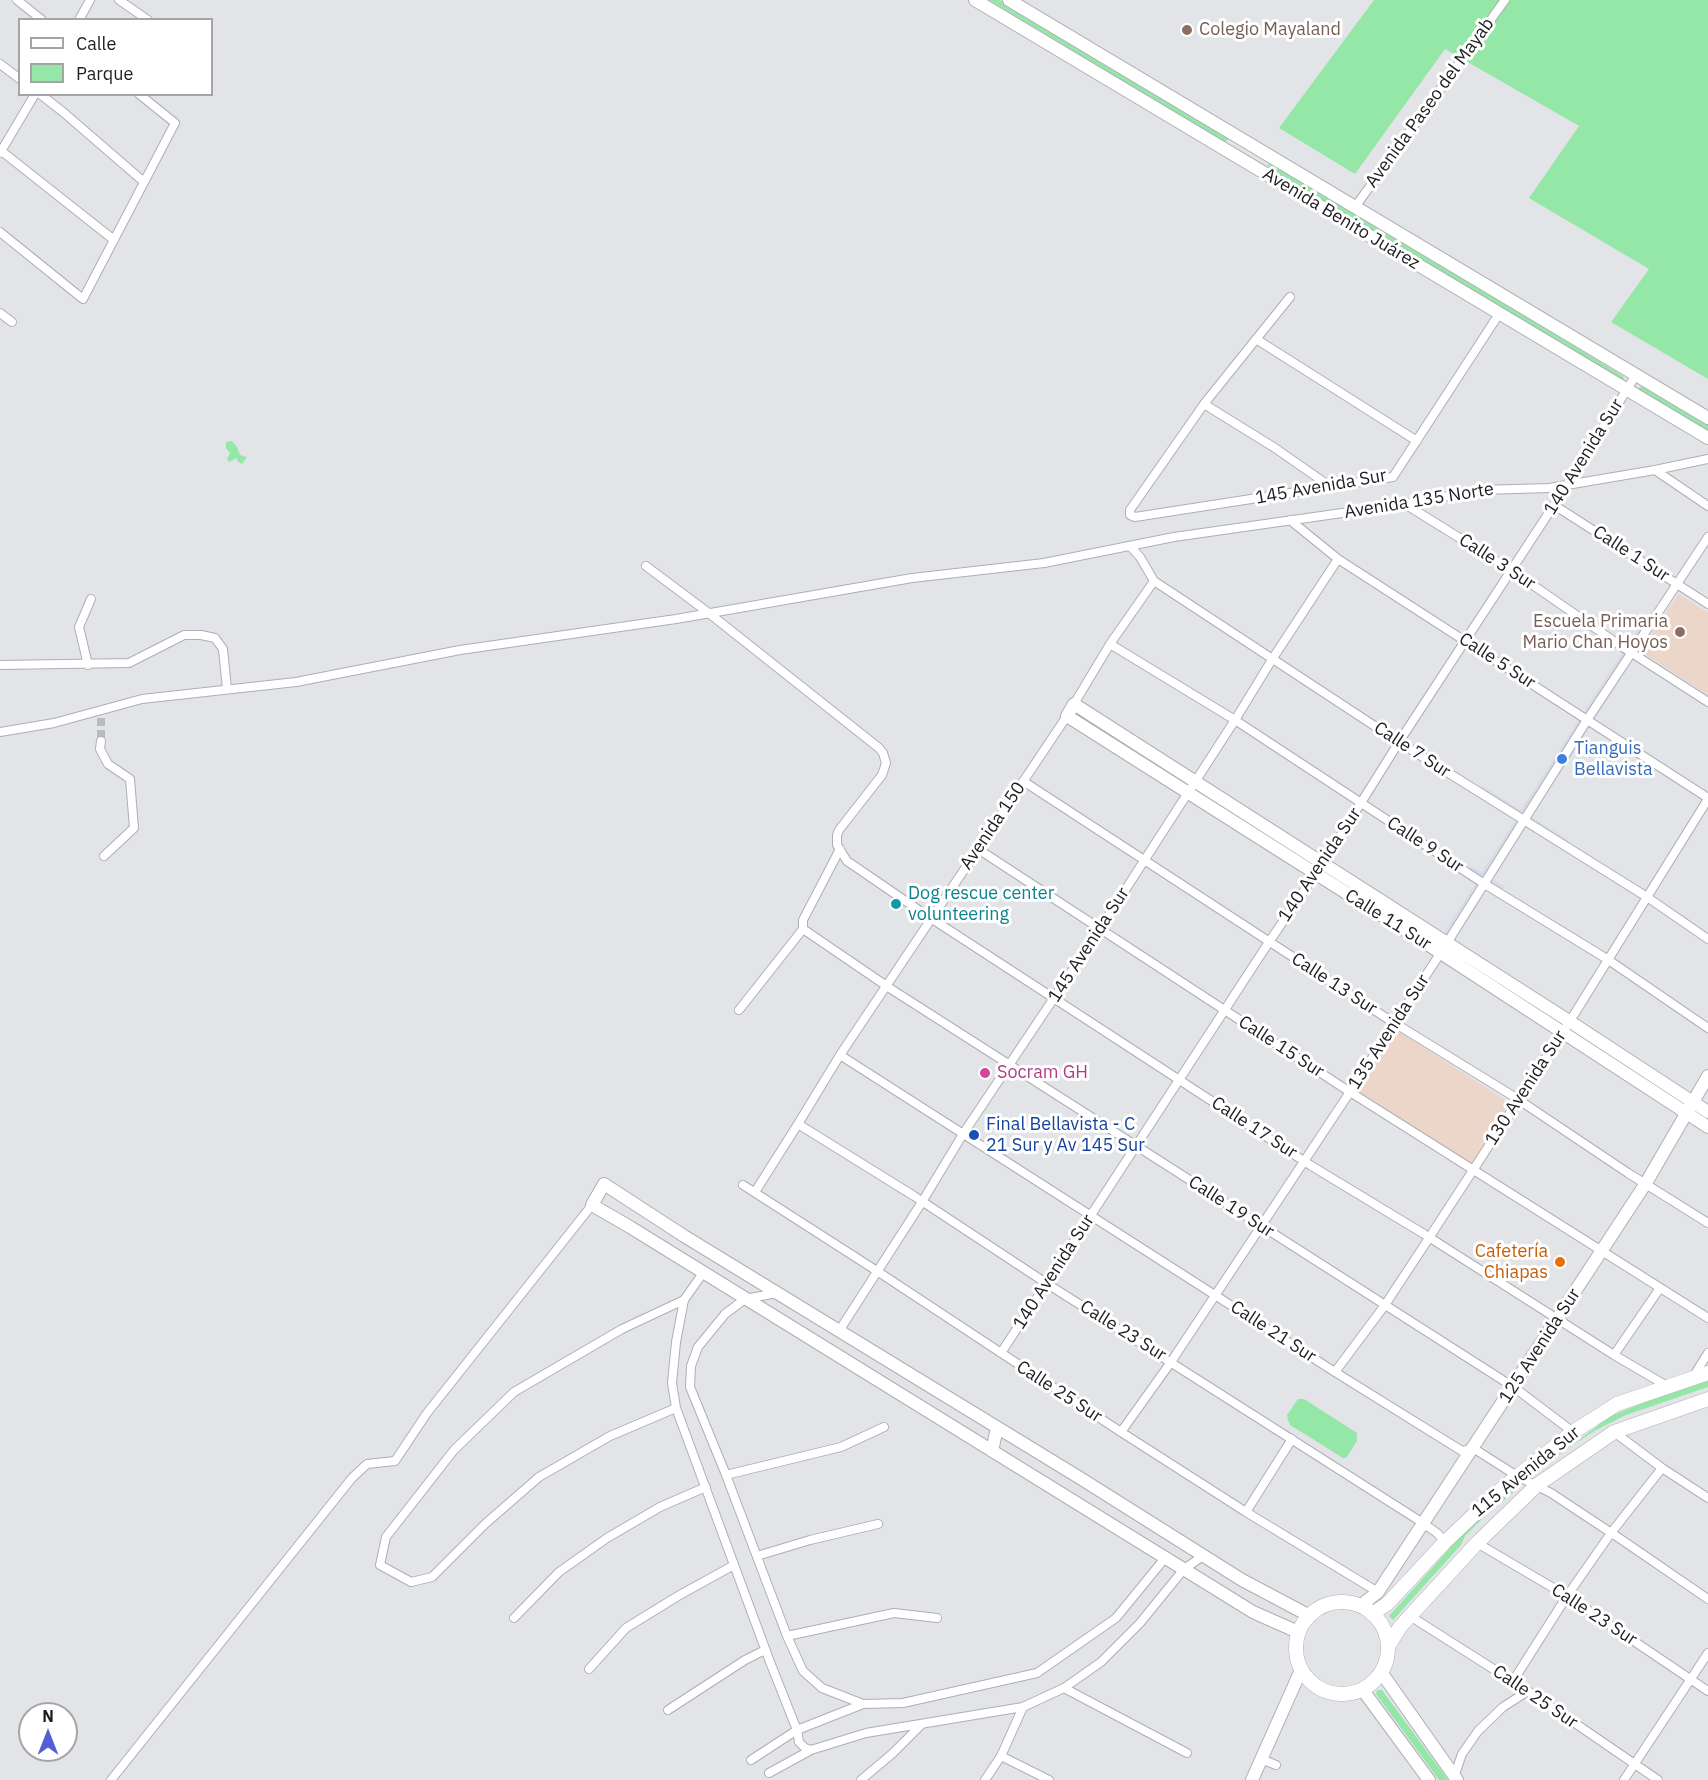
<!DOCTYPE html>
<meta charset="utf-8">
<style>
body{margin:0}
#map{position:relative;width:1708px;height:1780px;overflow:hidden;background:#e2e4e8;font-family:"IBM Plex Sans",sans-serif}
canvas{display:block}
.legend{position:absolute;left:18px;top:18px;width:195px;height:78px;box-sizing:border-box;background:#fff;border:2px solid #a5a5a6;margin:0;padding:8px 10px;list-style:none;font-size:18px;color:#1e1e20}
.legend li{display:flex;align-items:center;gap:12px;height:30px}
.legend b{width:30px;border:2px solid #a5a5a6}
.north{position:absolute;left:18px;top:1702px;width:60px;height:60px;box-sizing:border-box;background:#fff;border:2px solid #a5a5a6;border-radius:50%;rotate:0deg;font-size:16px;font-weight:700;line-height:24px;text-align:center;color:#1e1e20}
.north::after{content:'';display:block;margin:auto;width:21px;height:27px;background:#505fd5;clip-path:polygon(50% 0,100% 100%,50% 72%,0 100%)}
</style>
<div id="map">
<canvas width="1708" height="1780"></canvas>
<ul class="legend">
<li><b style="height:8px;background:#fff"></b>Calle</li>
<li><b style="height:16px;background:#95e7a8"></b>Parque</li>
</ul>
<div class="north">N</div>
</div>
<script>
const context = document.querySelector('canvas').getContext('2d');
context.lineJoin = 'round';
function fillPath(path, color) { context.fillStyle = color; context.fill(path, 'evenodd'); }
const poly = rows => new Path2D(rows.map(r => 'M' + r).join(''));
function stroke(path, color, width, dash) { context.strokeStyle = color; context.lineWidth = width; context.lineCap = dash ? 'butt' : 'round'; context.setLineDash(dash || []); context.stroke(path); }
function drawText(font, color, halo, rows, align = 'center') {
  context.font = font + ' "IBM Plex Sans",sans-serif'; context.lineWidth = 6; context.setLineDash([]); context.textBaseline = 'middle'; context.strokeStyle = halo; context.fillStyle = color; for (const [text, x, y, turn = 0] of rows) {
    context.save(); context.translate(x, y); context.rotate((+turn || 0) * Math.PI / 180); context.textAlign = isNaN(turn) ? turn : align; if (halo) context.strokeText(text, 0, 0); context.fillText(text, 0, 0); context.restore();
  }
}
const built = poly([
 [1642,623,1652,630,1639,651,1645,655,1640,663,1633,660,1595,719,1603,725,1598,732,1590,727,1532,817,1569,841,1563,851,1526,828,1493,879,1505,887,1498,898,1486,891,1454,941,1443,934,1475,884,1464,877,1471,866,1482,872,1515,821,1476,796,1482,786,1521,810,1578,721,1571,716,1576,707,1584,712,1622,653,1614,648,1620,637,1629,643]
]);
const education = poly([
 [1679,594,1708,613,1708,695,1640,651],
 [1395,1029,1511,1104,1471,1164,1355,1089]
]);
const green = poly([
 [989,0,1000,0,1227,137,1228,140,1224,142],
 [1374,0,1708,0,1708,379,1611,322,1649,269,1529,198,1579,126,1445,49,1355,174,1279,128],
 [1268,163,1272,164,1450,270,1623,376,1624,379,1622,380,1269,169],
 [1643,385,1708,423,1708,434,1641,393,1638,389],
 [232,441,237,447,240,455,247,457,242,464,237,461,237,458,229,462,227,459,230,453,226,448,226,442],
 [1708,1381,1708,1387,1626,1415,1596,1430,1571,1446,1539,1471,1539,1468,1595,1428,1606,1418,1657,1397],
 [1298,1399,1304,1399,1357,1433,1357,1441,1346,1458,1343,1458,1290,1425,1288,1420,1287,1415],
 [1516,1487,1516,1490,1487,1514,1465,1536,1461,1545,1393,1620,1389,1616,1459,1538,1485,1512],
 [1377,1690,1382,1690,1448,1780,1439,1780,1376,1694]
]);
const streetTunnel = poly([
 [101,718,101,741]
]);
const street = poly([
 [17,0,42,20],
 [119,0,148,20],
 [79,20,90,0],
 [0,64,20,79],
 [40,94,63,112,144,182],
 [0,150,114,240],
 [0,153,35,94],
 [1355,207,1505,0],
 [0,232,83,299,175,123,139,94],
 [1290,297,1204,404,1130,510,1130,515,1135,517,1393,477,1499,314],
 [0,313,12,322],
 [1256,339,1417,441],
 [1204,404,1275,448,1331,487],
 [1655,470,1708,506],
 [1405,504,1511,570,1621,646,1708,702],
 [1554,505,1708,604],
 [1290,520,1338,559,1708,798],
 [1130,546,1140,557,1154,581,1399,742,1647,897,1708,939],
 [646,566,710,614,879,748,883,753,886,763,882,775,839,830,837,835,837,845,847,861,926,915,1310,1165,1424,1234,1614,1355,1667,1386],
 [1110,644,1235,720,1483,883,1607,959,1708,1028],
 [0,665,129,663,184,635,201,635,215,638,223,649,227,689],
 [88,665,79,627,91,599],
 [1074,704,1110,644,1154,581],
 [0,732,54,723,142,699,296,682,460,650,676,619,912,578,1044,563,1174,537,1405,504,1480,490,1549,488,1655,470,1708,459],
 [101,741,100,749,108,764,130,779,134,828,104,856],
 [1023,781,1388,1019,1513,1096,1628,1173,1708,1223],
 [978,849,1350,1092,1708,1318],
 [803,929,891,989,1515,1388,1573,1432],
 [739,1010,803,929,803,920,840,849],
 [840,1055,1335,1372,1462,1451,1473,1448,1517,1476,1551,1493,1622,1540,1708,1599],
 [798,1124,914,1196,1046,1283,1423,1523,1437,1533,1445,1542],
 [743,1185,877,1271,1121,1432,1246,1512,1378,1592],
 [755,1192,798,1124,840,1055,1067,716],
 [703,1273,684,1300,676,1342,672,1383,676,1408,770,1662,797,1730,799,1742,805,1748,811,1750,866,1733,1023,1707,1064,1688,1101,1662,1140,1623,1184,1569,1203,1556],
 [777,1293,745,1299,725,1314,698,1347,691,1366,690,1387,726,1475,787,1636,803,1671,822,1688,863,1704],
 [839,1331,922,1202,963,1134,1100,929,1235,720,1273,658,1338,559],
 [1001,1353,1269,942,1329,854,1399,742,1567,485,1636,375],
 [1614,1355,1660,1288],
 [1335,1372,1385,1305,1429,1238,1575,1013,1708,799],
 [1693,1377,1708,1353],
 [676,1408,610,1436,539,1477,485,1524,432,1577,411,1582,380,1565,386,1537,454,1450,514,1392,622,1329,684,1300],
 [1121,1432,1171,1362,1350,1092,1447,943,1587,720,1708,537],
 [1614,1432,1662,1468,1708,1498],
 [726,1475,841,1447,884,1427],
 [1246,1512,1292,1439],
 [1477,1543,1567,1596,1708,1691],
 [757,1556,810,1540,878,1524],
 [1410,1616,1528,1691,1658,1780],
 [514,1618,559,1572,607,1538,660,1507,706,1487],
 [787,1636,894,1613,937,1618],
 [589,1669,626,1628,678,1596,734,1565],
 [1513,1681,1567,1596,1611,1533,1662,1468],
 [1064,1688,1187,1753],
 [668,1710,745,1660,765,1650],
 [1001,1756,1049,1780],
 [1261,1759,1276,1765],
 [751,1760,797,1730,863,1704,903,1703,1037,1673,1116,1618,1165,1558],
 [769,1773,811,1750],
 [1454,1777,1462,1754,1478,1731,1503,1707,1528,1691],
 [111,1780,352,1478,367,1464,395,1461,427,1413,592,1205],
 [861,1780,893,1753,921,1725],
 [985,1780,1001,1756,1023,1707],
 [1624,1780,1708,1653]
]);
const secondary = poly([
 [975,0,1708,438],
 [1009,0,1708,418],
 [1708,1112,1569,1021,1074,704,1067,716,1427,944,1708,1127],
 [992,1451,997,1428],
 [1360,1606,1378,1592,1646,1183,1708,1076],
 [1298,1632,1253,1612,630,1227,592,1205,604,1184,684,1236,1080,1478,1242,1580,1310,1616],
 [1381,1672,1457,1780],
 [1362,1689,1429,1780],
 [1252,1780,1301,1670]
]);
const primary = poly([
 '1296 1648a46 46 0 1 1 92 0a46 46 0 1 1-92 0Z',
 [1372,1614,1387,1604,1445,1542,1500,1490,1573,1432,1617,1404,1708,1373],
 [1389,1645,1400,1627,1477,1543,1537,1485,1614,1432,1708,1399]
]);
const markers = [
 [1187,30,6,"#8d6e63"],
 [1680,632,6,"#8d6e63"],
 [1562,759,6,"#3f7fe0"],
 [896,904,6,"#0f9aa8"],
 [985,1073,6,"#d1479c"],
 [974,1135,6,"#1a4fb4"],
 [1560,1262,6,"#e8710a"]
];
const educationNames = [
 ["Colegio Mayaland",1199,30],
 ["Escuela Primaria",1668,622,"right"],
 ["Mario Chan Hoyos",1668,643,"right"]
];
const streetNames = [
 ["Avenida Paseo del Mayab",1430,103,-54],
 ["Avenida Benito Juárez",1341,219,31],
 ["140 Avenida Sur",1584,457,-58],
 ["145 Avenida Sur",1321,487,-10],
 ["Avenida 135 Norte",1419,501,-9],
 ["Calle 1 Sur",1631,554,33],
 ["Calle 3 Sur",1497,562,33],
 ["Calle 5 Sur",1497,661,33],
 ["Calle 7 Sur",1412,750,33],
 ["Avenida 150",993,826,-56],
 ["Calle 9 Sur",1425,845,33],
 ["140 Avenida Sur",1320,865,-56],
 ["Calle 11 Sur",1388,920,32],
 ["145 Avenida Sur",1089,945,-57],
 ["Calle 13 Sur",1334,984,33],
 ["135 Avenida Sur",1389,1032,-57],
 ["Calle 15 Sur",1281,1047,33],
 ["130 Avenida Sur",1526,1088,-57],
 ["Calle 17 Sur",1254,1128,33],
 ["Calle 19 Sur",1231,1207,33],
 ["140 Avenida Sur",1054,1272,-57],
 ["Calle 23 Sur",1123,1331,32],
 ["Calle 21 Sur",1273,1332,33],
 ["125 Avenida Sur",1540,1346,-57],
 ["Calle 25 Sur",1059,1392,33],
 ["115 Avenida Sur",1526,1472,-39],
 ["Calle 23 Sur",1594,1615,33],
 ["Calle 25 Sur",1535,1697,34]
];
const shopNames = [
 ["Tianguis",1574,749],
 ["Bellavista",1574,770]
];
const cultureNames = [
 ["Dog rescue center",908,894],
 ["volunteering",908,915]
];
const hotelNames = [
 ["Socram GH",997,1073]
];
const transitNames = [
 ["Final Bellavista - C",986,1125],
 ["21 Sur y Av 145 Sur",986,1146]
];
const foodNames = [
 ["Cafetería",1548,1252],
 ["Chiapas",1548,1273]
];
fillPath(built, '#d8dbe7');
fillPath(education, '#ecd5c9');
fillPath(green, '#95e7a8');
stroke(streetTunnel, '#bbbcc0', 8, [8, 4]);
stroke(street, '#aeafb4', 10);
stroke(secondary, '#aeafb4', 14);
stroke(primary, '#aeafb4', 15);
stroke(street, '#fff', 8);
stroke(secondary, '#fff', 12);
stroke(primary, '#fff', 14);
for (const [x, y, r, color] of markers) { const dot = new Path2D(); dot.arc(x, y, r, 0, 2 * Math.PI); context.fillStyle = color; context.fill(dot); stroke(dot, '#fff', 2); }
drawText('18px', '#785e54', '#fff', educationNames, 'left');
drawText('18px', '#1e1e20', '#fff', streetNames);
drawText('18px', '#366cbe', '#fff', shopNames, 'left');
drawText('18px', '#0d838f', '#fff', cultureNames, 'left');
drawText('18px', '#b23c85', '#fff', hotelNames, 'left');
drawText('18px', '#164399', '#fff', transitNames, 'left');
drawText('18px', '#c56008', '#fff', foodNames, 'right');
</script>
